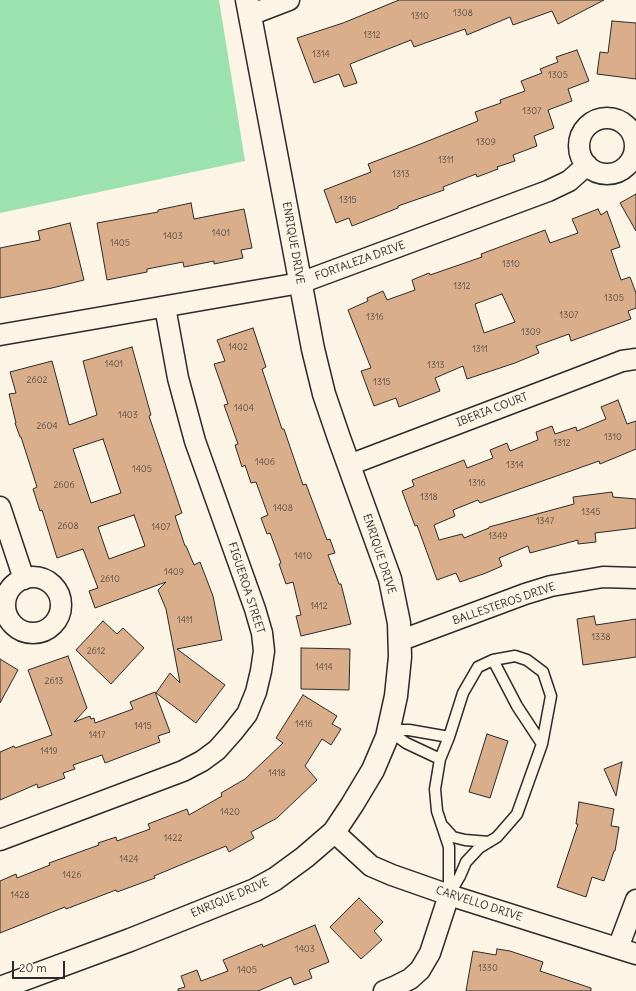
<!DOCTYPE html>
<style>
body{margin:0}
#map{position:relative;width:636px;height:991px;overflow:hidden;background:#fcf5e5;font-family:Delius,sans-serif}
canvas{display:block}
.scale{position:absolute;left:12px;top:961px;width:53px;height:18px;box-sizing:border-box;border:2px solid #2b2b2b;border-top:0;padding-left:5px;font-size:12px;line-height:14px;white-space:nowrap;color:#2b2b2b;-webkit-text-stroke:3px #fcf5e5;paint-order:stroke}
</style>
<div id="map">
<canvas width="636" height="991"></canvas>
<div class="scale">20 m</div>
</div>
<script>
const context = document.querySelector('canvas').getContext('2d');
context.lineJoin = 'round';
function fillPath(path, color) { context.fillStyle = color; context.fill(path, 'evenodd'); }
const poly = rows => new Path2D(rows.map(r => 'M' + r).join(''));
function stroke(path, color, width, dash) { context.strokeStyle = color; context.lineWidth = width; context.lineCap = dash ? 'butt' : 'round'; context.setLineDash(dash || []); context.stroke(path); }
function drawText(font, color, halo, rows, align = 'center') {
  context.font = font + ' Delius,sans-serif'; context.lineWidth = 3.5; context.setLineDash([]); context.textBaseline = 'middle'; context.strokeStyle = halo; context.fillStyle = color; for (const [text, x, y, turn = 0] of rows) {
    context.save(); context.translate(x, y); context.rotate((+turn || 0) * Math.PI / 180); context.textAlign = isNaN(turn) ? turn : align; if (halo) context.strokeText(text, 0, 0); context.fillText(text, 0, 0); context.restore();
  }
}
const green = poly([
 [0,0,219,0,245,161,0,213]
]);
const building = poly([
 [399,0,604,0,558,24,552,11,513,25,510,17,467,35,465,29,414,47,411,40,350,64,357,83,344,87,339,74,314,83,297,38,343,23,399,0],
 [612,21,636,23,636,79,597,74,600,52,608,53,612,21],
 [577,50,589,81,568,89,572,101,548,110,554,128,534,136,537,146,513,155,515,161,497,167,498,169,477,177,476,174,443,187,444,190,398,206,398,208,352,226,349,218,336,223,324,190,371,172,368,164,413,147,478,121,475,112,501,103,500,100,525,91,521,81,542,73,540,69,558,62,556,57,577,50],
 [636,194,636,231,620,203,636,194],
 [191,203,194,219,244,209,252,248,241,250,243,258,214,264,214,261,184,267,183,262,147,269,147,272,107,280,97,223,158,212,158,210,191,203],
 [598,209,601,215,607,211,620,247,611,250,621,280,630,277,636,293,636,308,628,311,631,319,571,341,569,334,536,346,539,353,515,363,467,379,463,366,435,378,440,391,399,407,396,398,374,406,361,371,371,368,348,310,368,301,367,298,383,291,387,300,415,290,412,280,429,273,430,275,482,257,481,254,545,230,550,243,578,233,572,219,598,209],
 [502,294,515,322,484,333,475,304,502,294],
 [70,223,84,280,52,288,0,298,0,248,40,240,38,231,70,223],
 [253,328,266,367,262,369,282,429,284,429,303,485,306,484,327,540,330,539,335,553,328,555,339,584,341,584,351,624,301,636,296,616,301,615,293,582,286,584,279,564,281,563,270,533,267,534,261,518,268,515,256,482,251,483,245,465,242,467,235,445,238,444,224,405,228,404,214,364,225,361,217,340,253,328],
 [132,347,151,415,149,416,182,513,175,516,185,546,186,546,194,565,200,562,213,596,222,640,177,649,225,685,196,723,156,693,170,673,180,683,166,609,158,590,166,582,95,608,89,591,98,588,83,549,57,558,42,510,40,511,33,489,37,487,21,437,20,437,15,423,16,423,9,394,16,393,10,372,52,361,69,425,97,415,83,361,132,347],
 [103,439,121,493,91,503,73,449,103,439],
 [134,515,145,546,109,559,98,527,134,515],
 [618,400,627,424,636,421,636,449,600,464,599,461,480,503,478,500,453,510,455,516,434,525,439,540,462,534,464,538,489,528,489,527,574,504,573,497,612,492,613,497,636,499,636,528,595,533,596,542,578,544,578,540,530,553,528,546,499,558,502,566,486,573,460,582,456,573,437,580,417,525,415,526,402,491,414,486,412,480,464,460,467,468,493,458,490,450,507,443,510,451,538,440,536,432,552,426,555,434,576,427,577,431,606,419,601,407,618,400],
 [594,616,596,625,636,619,636,657,583,665,577,619,594,616],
 [103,621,117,634,123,628,144,648,111,684,76,650,103,621],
 [301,648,350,649,349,690,301,689,301,648],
 [68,656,87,708,74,722,90,716,91,719,94,718,95,723,133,709,130,702,155,692,170,732,158,736,160,742,105,763,102,755,73,765,75,769,63,773,65,778,38,788,37,784,0,800,0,752,14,746,15,748,52,735,28,670,68,656],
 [0,659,18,670,0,703,0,659],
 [303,695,337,716,332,724,341,729,331,745,322,739,305,766,317,780,277,818,251,832,254,838,229,852,226,846,154,876,155,878,117,892,116,890,66,909,65,907,0,933,0,881,16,874,17,878,50,865,49,863,99,845,98,843,116,837,117,841,150,829,148,824,187,809,189,815,222,796,221,793,245,779,283,743,276,738,303,695],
 [487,734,508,741,490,798,469,792,487,734],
 [622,762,616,796,604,769,622,762],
 [579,802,614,809,611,826,619,827,615,851,614,851,604,881,592,877,586,897,557,887,578,824,576,824,579,802],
 [359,898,383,922,374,931,382,940,361,959,330,927,359,898],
 [315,925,329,962,309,970,312,978,294,985,291,977,258,991,178,991,178,989,185,987,181,976,197,970,201,981,228,971,223,960,262,944,263,947,315,925],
 [497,949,510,951,543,962,540,971,591,988,591,991,466,991,473,951,496,955,497,949]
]);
const lane = poly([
 [515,656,527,660,543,672,551,696,542,744,517,814,497,837,479,848,466,862,460,876,449,895,449,847,437,811,435,789,440,759,449,737,463,693,478,667,493,660,515,656],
 [493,660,517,706,542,744],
 [440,759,406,743,388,730,409,730,449,737],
 [444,827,453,837,465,840,489,842]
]);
const street = poly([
 [250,15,289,0],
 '579 146a28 28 0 1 1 56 0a28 28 0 1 1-56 0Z',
 [0,335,300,283,548,191,569,181,587,165],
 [349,465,570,381,622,361,636,359],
 [0,507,24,579],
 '5 605a28 28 0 1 1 56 0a28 28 0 1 1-56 0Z',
 [399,641,525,594,551,586,603,577,636,578],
 [334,832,371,866,392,875,449,895,636,954],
 [0,840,183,771,202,761,217,750,232,733,247,714,256,692,261,671,264,651,262,633,255,609,195,441,178,378,165,307],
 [618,948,636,900],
 [384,991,396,986,410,979,420,970,430,953,449,895]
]);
const secondary = poly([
 [0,988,130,940,255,890,275,879,305,857,334,832,352,805,373,770,387,737,396,696,400,657,399,623,390,579,339,438,324,394,313,349,247,0]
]);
const numberNames = [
 ["1308",463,13],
 ["1310",420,16],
 ["1312",372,35],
 ["1314",321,54],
 ["1305",558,75],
 ["1307",532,111],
 ["1309",486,142],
 ["1311",446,160],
 ["1313",401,174],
 ["1315",348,200],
 ["1401",221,233],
 ["1403",173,236],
 ["1405",120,243],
 ["1310",511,264],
 ["1312",462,286],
 ["1305",614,298],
 ["1307",569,315],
 ["1316",375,317],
 ["1309",531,332],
 ["1402",238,347],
 ["1311",480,349],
 ["1401",114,364],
 ["1313",436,365],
 ["2602",37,380],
 ["1315",382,382],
 ["1404",244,408],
 ["1403",128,415],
 ["2604",47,426],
 ["1310",613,437],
 ["1312",562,443],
 ["1406",265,462],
 ["1314",515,465],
 ["1405",142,469],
 ["1316",477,483],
 ["2606",64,485],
 ["1318",429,497],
 ["1408",283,508],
 ["1345",591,512],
 ["1347",545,521],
 ["2608",68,526],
 ["1407",161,527],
 ["1349",498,536],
 ["1410",303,556],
 ["1409",174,572],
 ["2610",110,579],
 ["1412",319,606],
 ["1411",185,620],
 ["1338",601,637],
 ["2612",96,651],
 ["1414",324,667],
 ["2613",54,681],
 ["1416",304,724],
 ["1415",143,726],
 ["1417",97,735],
 ["1419",49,751],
 ["1418",277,773],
 ["1420",230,812],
 ["1422",173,838],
 ["1424",129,859],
 ["1426",72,875],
 ["1428",20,895],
 ["1403",305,949],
 ["1330",488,968],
 ["1405",247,970]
];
const streetNames = [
 ["ENRIQUE DRIVE",293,243,80],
 ["FORTALEZA DRIVE",360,261,-20],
 ["IBERIA COURT",492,410,-21],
 ["ENRIQUE DRIVE",379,554,72],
 ["FIGUEROA STREET",246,588,72],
 ["BALLESTEROS DRIVE",504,604,-19],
 ["ENRIQUE DRIVE",230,898,-23],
 ["CARVELLO DRIVE",479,904,18]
];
fillPath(green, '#9ce2ae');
fillPath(building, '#daae8b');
stroke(building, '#2b2b2b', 1);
stroke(lane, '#2b2b2b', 13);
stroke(street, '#2b2b2b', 23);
stroke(secondary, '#2b2b2b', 25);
stroke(lane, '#fcf5e5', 10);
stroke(street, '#fcf5e5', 20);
stroke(secondary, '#fcf5e5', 22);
drawText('9px', '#574c43', null, numberNames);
drawText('11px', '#2b2b2b', '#fcf5e5', streetNames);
</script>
